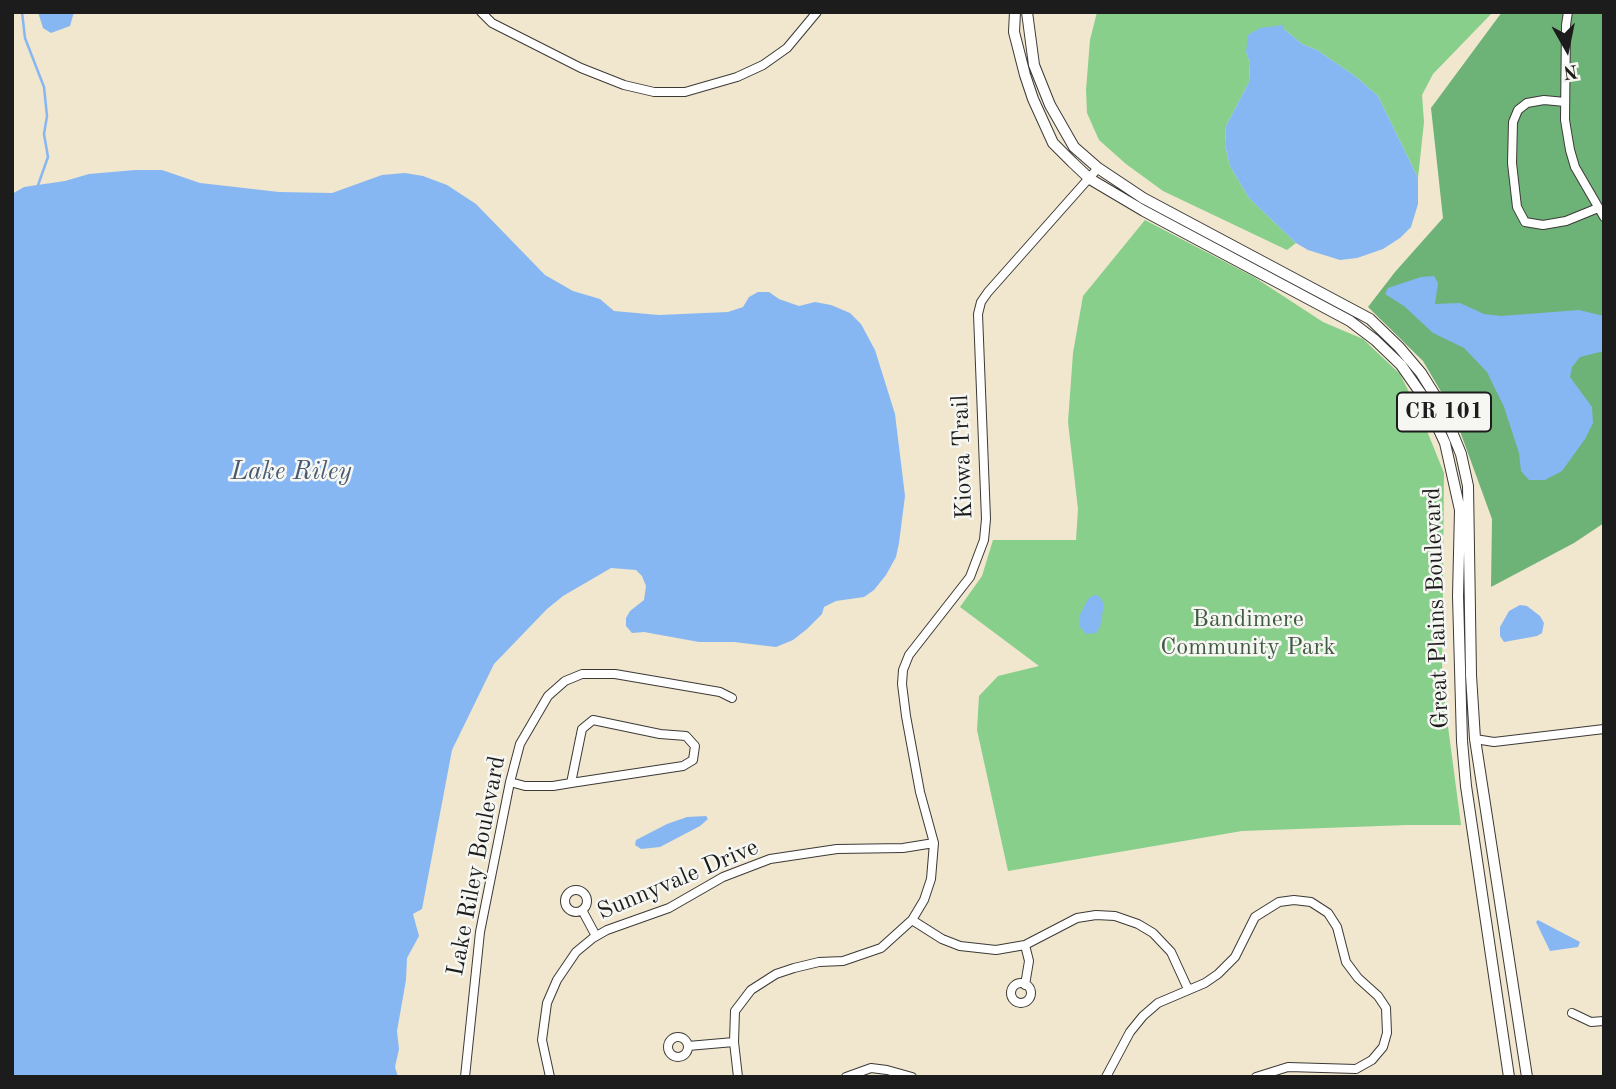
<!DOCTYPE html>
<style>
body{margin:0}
#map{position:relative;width:1616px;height:1089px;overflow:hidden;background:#f1e6ce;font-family:"Old Standard TT",serif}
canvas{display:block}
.frame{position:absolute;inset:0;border:14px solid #1c1c1c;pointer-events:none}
.north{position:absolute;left:1532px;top:14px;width:70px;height:70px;-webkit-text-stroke:5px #f6f6f2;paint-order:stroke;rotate:171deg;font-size:19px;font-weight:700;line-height:28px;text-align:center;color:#1c1c1c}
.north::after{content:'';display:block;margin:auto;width:24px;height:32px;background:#1c1c1c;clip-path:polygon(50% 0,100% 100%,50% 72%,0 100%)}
</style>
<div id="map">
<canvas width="1616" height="1089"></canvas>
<div class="frame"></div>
<div class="north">N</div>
</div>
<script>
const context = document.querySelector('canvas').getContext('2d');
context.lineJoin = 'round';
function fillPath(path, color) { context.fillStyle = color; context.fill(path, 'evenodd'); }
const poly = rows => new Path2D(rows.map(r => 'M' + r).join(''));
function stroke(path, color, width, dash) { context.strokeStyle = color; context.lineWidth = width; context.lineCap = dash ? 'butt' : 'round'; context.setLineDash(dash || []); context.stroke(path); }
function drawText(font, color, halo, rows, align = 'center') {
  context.font = font + ' "Old Standard TT",serif'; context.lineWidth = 5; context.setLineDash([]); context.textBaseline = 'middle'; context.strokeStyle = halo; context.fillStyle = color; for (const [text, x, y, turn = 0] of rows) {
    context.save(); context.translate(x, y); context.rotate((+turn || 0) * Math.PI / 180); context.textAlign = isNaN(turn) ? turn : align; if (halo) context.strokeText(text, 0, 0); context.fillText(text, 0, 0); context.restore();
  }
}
const green = poly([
 [1097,12,1493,12,1433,74,1422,95,1424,122,1418,178,1378,96,1355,76,1317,50,1302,44,1284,29,1246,52,1250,63,1249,82,1226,126,1225,145,1230,166,1249,198,1296,243,1287,250,1163,191,1126,164,1099,140,1087,113,1086,90,1090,40],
 [1145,220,1254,277,1323,322,1363,339,1400,374,1421,416,1444,473,1442,681,1461,825,1407,825,1242,831,1008,871,977,730,979,696,998,676,1039,666,960,607,982,576,993,540,1076,540,1078,509,1068,422,1073,353,1083,296]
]);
const forest = poly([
 [1502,12,1604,12,1604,523,1574,543,1491,587,1492,519,1453,412,1423,361,1368,307,1395,272,1443,218,1431,108]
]);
const water = poly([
 [38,12,74,12,70,26,51,33,43,28],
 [1283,25,1284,29,1302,44,1317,50,1355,76,1378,96,1418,178,1418,204,1411,227,1400,238,1383,249,1357,258,1340,260,1308,250,1296,243,1249,198,1230,166,1225,145,1226,126,1249,82,1250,63,1246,52,1248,35,1260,28],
 [135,170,162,170,200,183,279,192,332,193,382,175,405,173,423,176,447,185,476,204,545,275,573,291,600,299,614,311,659,315,728,312,743,307,749,297,758,292,769,292,779,299,799,306,815,302,831,305,850,313,861,324,875,350,895,414,905,496,899,543,896,557,886,575,874,590,864,597,836,601,824,607,822,614,807,629,793,640,776,647,734,642,699,642,644,632,632,633,626,626,626,618,630,611,644,600,646,586,642,576,636,570,611,568,563,596,547,609,494,664,452,750,422,909,413,914,419,936,407,958,406,980,397,1031,399,1049,395,1067,398,1077,12,1077,12,194,24,187,65,181,89,174],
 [1434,276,1438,283,1435,304,1460,303,1484,314,1501,316,1579,310,1604,316,1604,351,1580,357,1572,367,1570,377,1592,407,1593,423,1585,439,1562,471,1545,480,1529,480,1521,471,1519,453,1504,407,1487,372,1464,348,1433,333,1404,306,1385,294,1388,288,1421,277],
 [1094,595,1099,596,1104,604,1100,627,1096,633,1086,634,1080,627,1080,615,1088,599],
 [1520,605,1527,606,1540,616,1544,623,1542,633,1537,636,1504,642,1500,636,1500,627,1509,611],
 [706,816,708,819,700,826,660,847,641,849,635,845,636,840,667,824,687,817],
 [1538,920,1580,942,1578,947,1550,951,1536,922]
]);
const stream = poly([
 [22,12,25,38,44,87,47,116,44,134,48,157,37,188]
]);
const minor = poly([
 [481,12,492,23,581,68,624,85,654,92,685,92,737,77,763,65,787,48,817,12],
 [1568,12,1566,25,1565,120,1570,150,1575,167,1604,217],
 [1565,102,1544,100,1527,103,1518,110,1513,122,1512,163,1517,207,1525,222,1543,225,1566,221,1598,208],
 [1475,739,1494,742,1604,729],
 [510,782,525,786,553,786,571,783,683,766,693,760,695,746,686,736,660,734,593,720,582,729,571,783],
 '565 901a11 11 0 1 1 22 0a11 11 0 1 1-22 0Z',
 [582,910,596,936],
 [912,920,942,939,960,946,996,950,1025,945,1077,918,1096,915,1115,916,1138,924,1153,933,1171,952,1188,989],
 [1025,945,1029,961,1025,985],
 '1011 993a10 10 0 1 1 20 0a10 10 0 1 1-20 0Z',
 [1572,1013,1591,1022,1604,1021],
 '668 1047a10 10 0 1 1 20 0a10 10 0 1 1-20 0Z',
 [688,1046,734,1042],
 [465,1077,480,932,510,782,520,744,548,696,565,681,582,674,615,674,720,692,732,698],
 [550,1077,542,1040,547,1003,557,980,576,952,593,938,607,930,669,908,723,877,770,859,837,849,903,848,934,843],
 [738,1077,734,1042,735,1011,751,990,776,974,794,968,819,962,843,961,881,948,912,920,924,900,931,879,934,843,920,792,906,716,902,684,903,670,909,655,970,577,984,540,986,519,978,314,981,302,988,292,1098,168],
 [846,1077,871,1068,887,1070,912,1077],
 [1106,1077,1130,1032,1143,1016,1158,1003,1205,983,1218,974,1235,957,1255,917,1279,902,1294,900,1311,902,1328,913,1337,927,1346,962,1358,978,1378,996,1386,1008,1387,1033,1383,1047,1372,1060,1356,1069,1288,1067,1256,1077]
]);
const major = poly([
 [1015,12,1014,32,1025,75,1033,99,1053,143,1072,162,1090,179,1144,211,1350,321,1375,340,1401,365,1424,398,1445,443,1460,510,1458,596,1462,741,1466,786,1509,1077],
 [1027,12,1034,65,1050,105,1074,147,1098,168,1143,198,1370,319,1399,347,1421,373,1441,405,1461,454,1468,486,1471,675,1475,739,1527,1077]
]);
const shields = [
 [1444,412,94]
];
const shieldNames = [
 ["CR 101",1444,412]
];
const streetNames = [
 ["Kiowa Trail",963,457,-92],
 ["Great Plains Boulevard",1437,608,-92],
 ["Lake Riley Boulevard",477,866,-79],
 ["Sunnyvale Drive",678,880,-23]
];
const parkNames = [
 ["Bandimere",1248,620],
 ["Community Park",1248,648]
];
const waterNames = [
 ["Lake Riley",291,472]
];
fillPath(green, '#87cf8b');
fillPath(forest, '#6db277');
fillPath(water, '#87b7f2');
stroke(stream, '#87b7f2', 2.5);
stroke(minor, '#3c3a37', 10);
stroke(major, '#3c3a37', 12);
stroke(minor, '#fff', 8);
stroke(major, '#fff', 10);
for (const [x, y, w] of shields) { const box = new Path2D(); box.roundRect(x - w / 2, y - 19.5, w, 39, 5); context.fillStyle = '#f6f6f2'; context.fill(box); stroke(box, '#1c1c1c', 2); }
drawText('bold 23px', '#1c1c1c', null, shieldNames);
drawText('24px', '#1c1c1c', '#f6f6f2', streetNames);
drawText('24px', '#415b43', '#f6f6f2', parkNames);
drawText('italic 26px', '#475a72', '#f6f6f2', waterNames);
</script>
